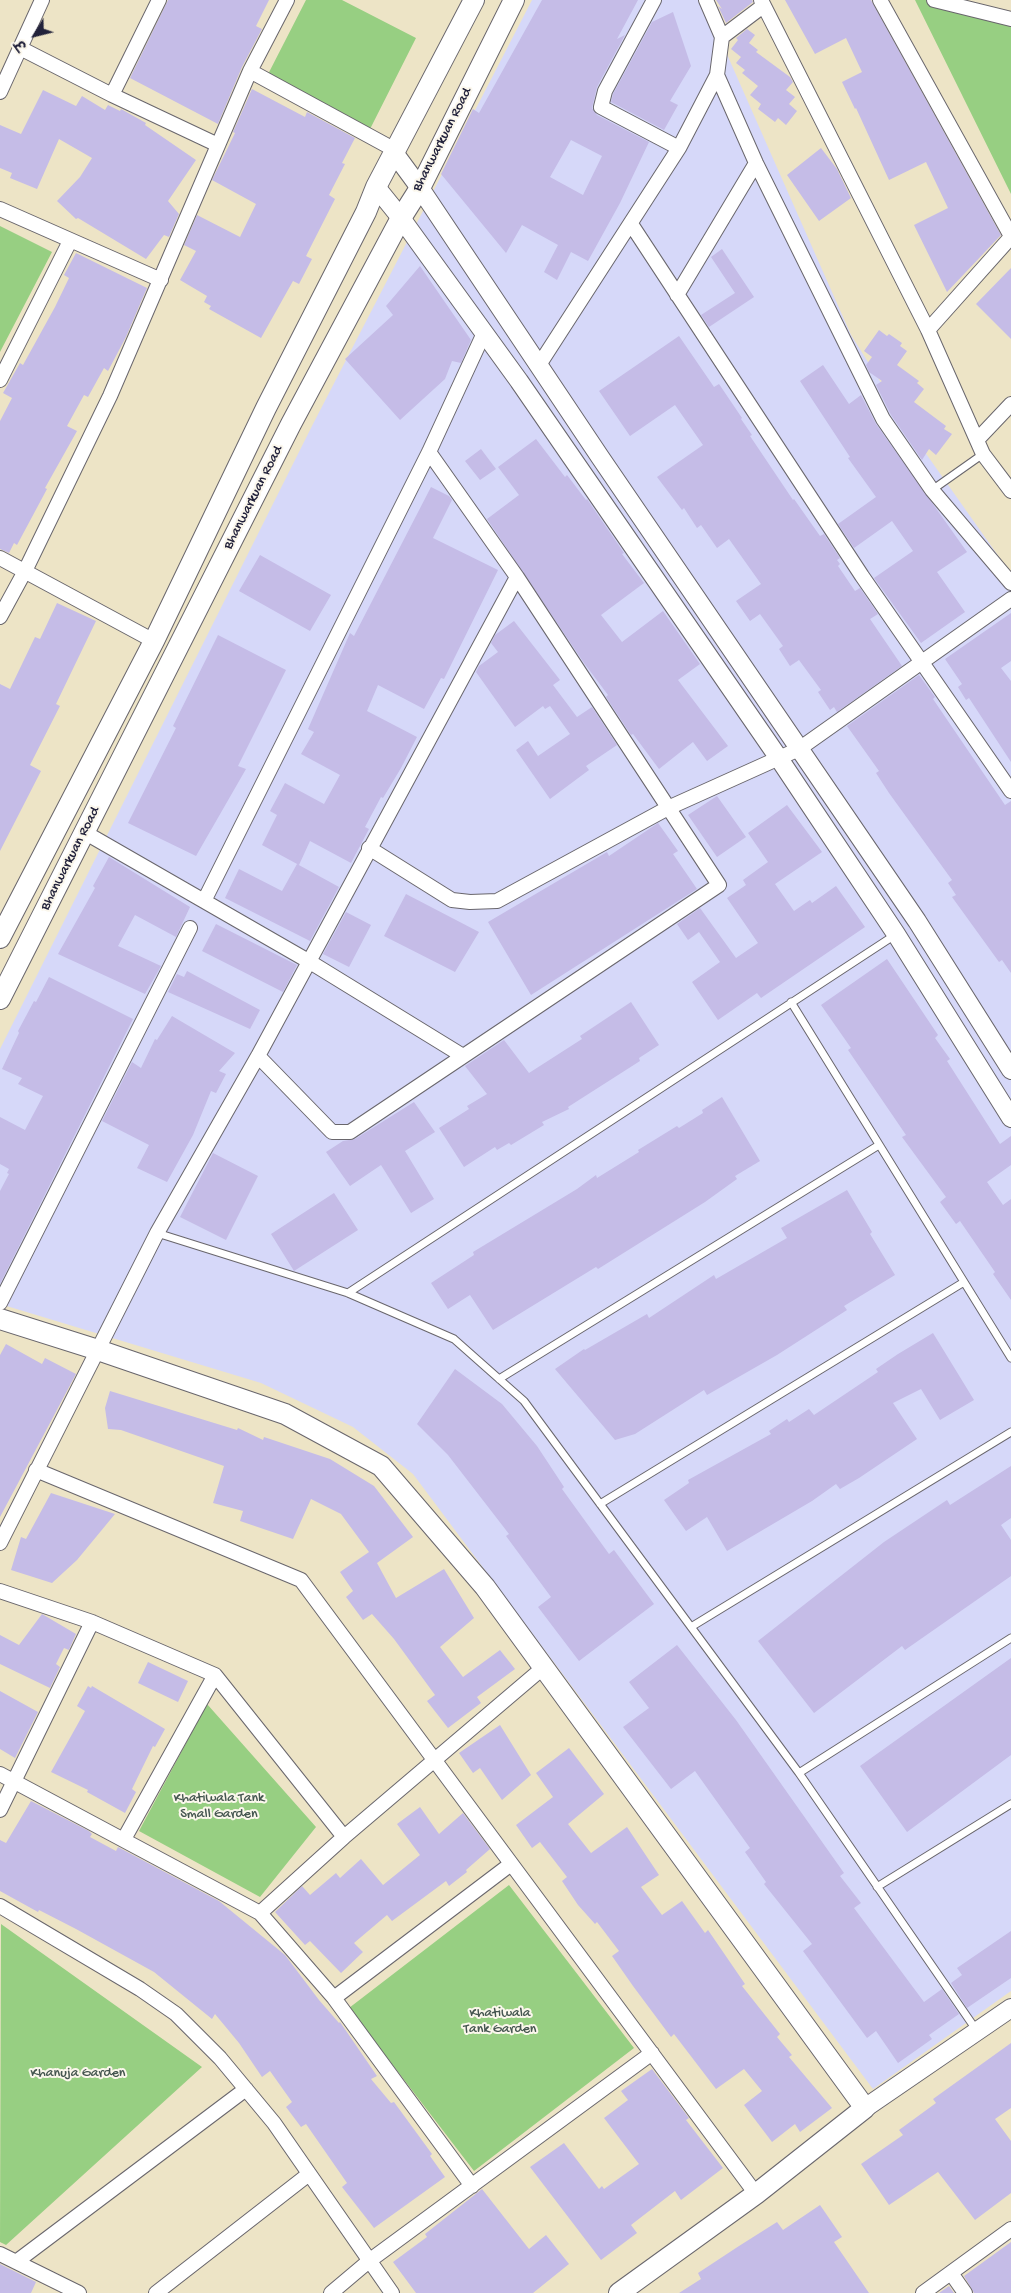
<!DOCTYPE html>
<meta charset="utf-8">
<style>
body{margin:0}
#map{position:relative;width:1011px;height:2293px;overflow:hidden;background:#ede4c6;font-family:"Gochi Hand","Playpen Sans Deva",sans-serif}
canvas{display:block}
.north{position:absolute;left:10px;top:10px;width:50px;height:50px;-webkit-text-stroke:4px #fbf7ec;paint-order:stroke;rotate:234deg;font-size:14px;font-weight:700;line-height:20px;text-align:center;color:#22223b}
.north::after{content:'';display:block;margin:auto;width:18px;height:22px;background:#22223b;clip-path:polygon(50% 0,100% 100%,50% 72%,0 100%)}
</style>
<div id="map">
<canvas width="1011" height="2293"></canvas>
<div class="north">उ</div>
</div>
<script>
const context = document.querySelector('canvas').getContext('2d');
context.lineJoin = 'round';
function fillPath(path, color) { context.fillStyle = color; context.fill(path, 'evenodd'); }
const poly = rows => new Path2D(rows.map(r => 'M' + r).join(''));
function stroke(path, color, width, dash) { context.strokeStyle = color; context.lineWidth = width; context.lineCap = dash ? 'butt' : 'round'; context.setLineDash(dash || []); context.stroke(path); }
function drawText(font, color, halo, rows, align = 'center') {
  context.font = font + ' "Gochi Hand",sans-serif'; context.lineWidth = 4; context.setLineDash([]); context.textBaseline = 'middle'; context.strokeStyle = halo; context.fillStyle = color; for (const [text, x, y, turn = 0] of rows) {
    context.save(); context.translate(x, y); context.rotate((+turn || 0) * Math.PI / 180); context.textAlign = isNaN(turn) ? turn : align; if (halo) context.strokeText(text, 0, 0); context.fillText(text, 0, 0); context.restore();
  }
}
const built = poly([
 [532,0,703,0,851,335,922,448,1011,574,1011,1991,873,2089,413,1474,353,1427,261,1383,0,1304,0,1049,313,424]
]);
const green = poly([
 [306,0,342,0,416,38,366,137,263,84],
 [915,0,936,0,1011,16,1011,194],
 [0,226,52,252,0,352],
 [207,1704,316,1827,260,1897,139,1831],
 [509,1885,634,2048,474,2171,349,2008],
 [1,1924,202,2067,6,2245,0,2242]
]);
const building = poly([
 [168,0,269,0,256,26,262,29,242,67,218,124,130,78],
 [542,0,638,0,617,39,625,35,597,87,592,108,597,115,649,142,620,203,588,261,571,252,557,280,544,272,558,245,522,225,506,253,441,174,473,109,479,113],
 [571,140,602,156,583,195,550,177],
 [716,0,752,0,753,2,726,23,718,6,722,9],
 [785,0,871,0,1001,235,947,292,914,225,948,208,926,162,889,180,856,108,855,109,842,82,862,72,846,38,815,54],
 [673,12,691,66,670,101,678,105,664,130,611,102,613,94,652,22],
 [747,29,755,35,749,43,758,50,756,52,790,77,793,82,786,90,795,97,789,104,797,111,786,125,778,118,775,122,758,109,761,104,750,95,758,86,742,73,745,70,736,63,741,57,731,49,738,40,736,38],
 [252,89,305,117,307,112,355,138,342,163,345,164,329,195,335,199,306,256,312,259,299,284,293,281,261,338,209,309,211,306,204,302,207,296,180,280,196,251,184,245,197,215,240,237,256,204,212,180,235,133,233,132],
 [43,90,76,106,82,96,105,110,108,105,120,111,121,109,146,123,145,125,196,160,168,201,179,214,169,237,164,235,146,259,78,218,76,219,57,201,80,177,92,158,59,139,37,189,10,178,12,173,0,168,0,125,21,134],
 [821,148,837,169,851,198,819,221,787,175],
 [722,249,754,297,709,327,701,315,735,293,711,257],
 [76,253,147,288,126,337,108,371,104,368,88,397,84,395,67,426,77,431,45,488,47,489,17,545,14,543,9,553,0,549,0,421,12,398,3,393,20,363,23,365,55,307,69,278,64,275],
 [420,266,471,340,461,363,452,361,445,379,400,420,345,359,393,315,386,306],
 [1011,268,1011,339,976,304],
 [879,330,887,336,889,334,902,343,900,346,907,351,897,365,919,381,917,383,924,389,914,402,946,426,944,429,952,434,936,455,929,449,922,460,891,415,876,385,882,381,869,372,866,365,872,357,864,351],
 [679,336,714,387,719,384,742,418,741,419,752,435,750,436,793,500,794,499,820,536,824,534,840,558,837,560,840,564,838,566,855,591,860,588,878,614,870,619,902,666,837,712,834,707,830,710,818,692,821,690,799,660,790,666,779,649,783,646,760,614,750,621,736,601,761,584,729,539,717,548,701,525,697,528,684,508,682,510,657,477,703,445,675,405,630,436,599,391],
 [823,365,849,404,861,395,876,424,967,552,937,572,965,612,921,643,874,578,913,551,892,521,854,548,838,524,876,497,848,458,850,457,800,381],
 [536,439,565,477,567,475,586,500,587,499,624,553,622,554,644,583,601,615,622,642,663,611,700,664,678,680,728,746,707,761,693,742,659,769,633,734,631,735,606,697,608,695,584,663,487,519,519,495,498,467],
 [481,449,496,469,480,480,465,461],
 [431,487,449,496,452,500,433,538,498,570,444,679,441,678,424,709,378,685,367,711,417,737,401,768,383,798,381,797,365,827,369,829,351,863,310,841,299,865,262,845,277,815,270,811,285,783,324,804,340,775,301,754,314,732,308,729,350,633,354,636],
 [260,555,331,595,310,631,239,591],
 [57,603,96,621,56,704,60,706,30,765,41,771,0,851,0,684,10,689,35,637,40,639],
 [1011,613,1011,661,1001,668,1011,681,1011,762,969,698,966,700,958,687,962,684,945,659],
 [514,621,560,680,553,685,577,717,592,707,617,745,586,766,589,770,550,799,516,750,528,741,538,756,570,734,550,706,545,709,543,706,515,727,476,672,479,666,498,652,491,643,495,635],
 [218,635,286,670,238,766,246,769,196,856,128,823,176,728,173,726],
 [919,675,935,697,933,699,1005,805,1011,801,1011,973,1002,960,999,962,952,897,956,895,948,883,952,880,889,793,876,773,879,771,847,726],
 [717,796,746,837,717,857,688,815],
 [787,805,822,852,775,884,794,911,810,900,812,903,836,886,865,927,761,998,757,993,718,1020,692,982,720,962,699,932,688,940,677,924,700,908,736,958,758,943,727,898,746,885,743,880,768,862,748,833],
 [658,823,678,851,673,854,697,889,531,995,488,922,607,852,609,856],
 [109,857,190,907,176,937,135,915,118,946,161,966,145,994,58,954,95,888,93,886],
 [297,864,339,887,310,941,225,898,239,869,282,891],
 [406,894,479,932,455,972,384,936],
 [346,912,371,925,349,967,323,954],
 [216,924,297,965,283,992,202,951],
 [887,959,938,1035,935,1038,950,1059,947,1061,1000,1144,1011,1136,1011,1165,987,1182,1003,1205,1011,1199,1011,1300,993,1274,995,1272,960,1221,956,1224,940,1202,946,1197,902,1137,906,1135,848,1050,851,1048,821,1005],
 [187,971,260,1010,250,1029,168,992,177,974,184,977],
 [49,977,133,1019,0,1284,0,1191,9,1174,7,1173,9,1169,0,1164,0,1117,25,1130,43,1096,18,1084,22,1078,2,1069,19,1033,18,1031,34,1001,36,1002],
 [631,1002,659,1045,639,1058,640,1061,568,1107,569,1109,542,1122,544,1125,511,1145,509,1143,497,1150,495,1147,464,1167,439,1128,469,1109,467,1106,487,1094,465,1066,504,1040,529,1073,582,1039,580,1036],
 [172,1016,235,1053,219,1071,226,1074,216,1093,211,1091,193,1135,167,1182,137,1168,149,1145,102,1121,132,1062,141,1068,155,1039,157,1040],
 [722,1097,760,1161,735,1176,737,1179,705,1202,598,1269,596,1267,493,1330,470,1295,448,1309,431,1283,474,1255,473,1252,577,1189,596,1175,597,1178,639,1152,638,1150,677,1126,679,1128,703,1113,702,1110],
 [414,1102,435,1132,405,1151,434,1199,411,1213,381,1165,350,1186,326,1152,343,1141,355,1139],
 [213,1153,258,1176,226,1240,180,1217],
 [847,1190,872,1232,870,1234,895,1275,844,1306,847,1310,777,1355,707,1395,704,1390,635,1434,615,1440,555,1369,584,1349,585,1350,647,1314,649,1318,714,1275,716,1279,787,1238,781,1228],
 [334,1193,358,1230,294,1271,271,1234],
 [933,1333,974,1400,940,1420,921,1389,893,1403,917,1439,859,1478,840,1489,836,1484,812,1501,727,1551,707,1517,686,1531,664,1500,689,1483,688,1480,771,1434,769,1431,787,1419,789,1422,809,1409,814,1415,878,1372,876,1369,898,1354],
 [6,1344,42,1364,45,1358,76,1374,0,1517,0,1355],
 [455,1369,502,1404,537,1446,564,1487,562,1489,609,1554,614,1550,654,1604,579,1661,538,1607,551,1597,506,1536,509,1534,448,1455,417,1424],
 [110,1391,237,1430,238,1428,263,1440,264,1437,330,1459,374,1486,413,1537,377,1563,396,1598,444,1569,474,1618,440,1647,463,1677,500,1650,515,1669,477,1697,481,1703,448,1728,427,1701,435,1695,394,1639,372,1614,363,1620,346,1597,353,1591,340,1572,369,1552,341,1514,311,1499,293,1539,240,1521,243,1511,213,1503,224,1466,121,1430,108,1429,105,1408],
 [1011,1466,1011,1518,1001,1525,1011,1540,1011,1576,905,1650,902,1646,814,1713,758,1641,884,1542,947,1500,950,1505],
 [51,1493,115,1514,77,1560,52,1583,11,1570,21,1537,26,1539],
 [42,1614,76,1634,69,1650,64,1648,56,1664,60,1667,50,1688,0,1664,0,1635,19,1645],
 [677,1645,736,1720,844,1873,840,1876,861,1903,854,1908,924,2002,942,1989,959,2014,929,2035,932,2039,898,2063,876,2031,867,2038,803,1951,812,1944,764,1884,766,1882,745,1852,750,1848,695,1771,671,1789,623,1727,649,1708,629,1682],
 [1011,1658,1011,1755,907,1832,860,1766],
 [148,1662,188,1681,178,1702,138,1683],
 [88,1686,91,1688,92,1686,165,1729,155,1747,153,1746,132,1789,136,1792,125,1813,87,1792,88,1790,51,1772,85,1711,77,1706],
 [0,1691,38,1712,15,1758,0,1749],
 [500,1725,531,1775,502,1800,480,1768,473,1773,459,1753],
 [569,1748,604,1794,568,1824,591,1853,627,1827,659,1875,641,1887,662,1915,682,1901,705,1933,708,1930,745,1984,742,1986,780,2034,777,2037,792,2055,789,2057,832,2108,800,2132,795,2124,772,2142,744,2105,762,2091,744,2069,716,2089,674,2034,671,2037,633,1986,612,1956,619,1951,597,1922,595,1924,578,1905,562,1881,567,1877,540,1842,532,1848,516,1825,553,1797,536,1773],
 [31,1801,89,1831,92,1834,90,1837,116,1851,118,1847,219,1901,285,1955,319,2000,339,2023,340,2022,377,2076,371,2079,391,2103,394,2102,432,2154,430,2156,445,2177,374,2228,342,2187,347,2183,306,2124,301,2127,286,2107,292,2102,270,2071,262,2077,239,2043,215,2014,212,2019,154,1972,76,1929,39,1910,38,1912,0,1891,0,1840,6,1843],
 [420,1807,439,1834,463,1813,490,1849,466,1870,467,1872,449,1886,446,1881,392,1921,387,1915,354,1943,363,1952,341,1973,310,1941,305,1945,275,1912,302,1886,310,1895,336,1873,340,1878,361,1859,383,1885,420,1855,397,1824],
 [1011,1931,1011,1978,967,2008,951,1983,962,1975,957,1968],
 [1011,2043,1011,2108,995,2119,1011,2141,1011,2193,975,2220,938,2172,889,2205,861,2164,903,2135,899,2130,936,2103,933,2099],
 [652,2069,689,2118,686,2120,723,2168,681,2200,675,2191,631,2225,637,2233,601,2260,530,2167,564,2143,599,2189,602,2186,604,2189,639,2164,604,2118,628,2100,621,2091],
 [482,2189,529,2249,546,2235,569,2264,533,2293,416,2293,393,2262,427,2237,425,2234],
 [820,2205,842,2237,834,2242,869,2293,679,2293,701,2279,698,2273,739,2246,777,2222,783,2230],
 [1011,2242,1011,2293,974,2293,964,2276],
 [0,2264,36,2282,31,2293,0,2293],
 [949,2286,954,2293,939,2293]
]);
const service = poly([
 [932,490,983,454],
 [791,1002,1011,1358],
 [157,1233,348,1293,454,1339,524,1401,799,1773,977,2031],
 [348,1293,895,935],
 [499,1379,879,1145],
 [600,1504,964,1282],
 [691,1627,1011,1432],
 [799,1773,1011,1638],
 [877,1887,1011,1804]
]);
const minor = poly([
 [654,0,605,91,601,107,679,148],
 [706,0,722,37,717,75,756,163,883,419,932,490,1011,583],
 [761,0,928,330,983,454,1011,491],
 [880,0,1011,236],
 [934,0,1011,19],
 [722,37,763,6],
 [20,48,112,95,218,145],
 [250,71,397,151],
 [0,92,42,0],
 [112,95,159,0],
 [0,209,161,280],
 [631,224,862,576,1011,791],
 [677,295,756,163],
 [928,330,1011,237],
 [539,365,679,148,717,75],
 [0,380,70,241],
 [977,440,1011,404],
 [0,558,154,641],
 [0,617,25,571,110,396,250,71,287,0],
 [84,832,310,962,463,1056],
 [369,848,452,900,470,902,497,901,668,808,799,749,1011,599],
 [204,901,429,452,484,333],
 [258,1056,332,1132,350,1132,719,885,517,577,429,452],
 [0,1303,190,928],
 [36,1470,301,1580,756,2194],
 [0,1543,157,1233,258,1056,517,577],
 [0,1591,92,1622,215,1675,344,1837],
 [0,1774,260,1913,334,1998,472,2186],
 [0,1810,92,1622],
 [124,1839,215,1675],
 [0,1906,140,1989,176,2014,220,2058,274,2123,392,2293],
 [260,1913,344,1837,544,1667],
 [334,1998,511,1864],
 [0,2254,79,2293],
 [16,2262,246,2089],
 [951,2273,965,2293],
 [156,2293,309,2174],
 [331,2293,369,2261,652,2053],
 [923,2293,1011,2229]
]);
const tertiary = poly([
 [395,154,420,188,600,457,917,921,1011,1070],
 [376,187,401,218,519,381,778,757,896,934,1011,1118],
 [865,2108,1011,2008]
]);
const secondary = poly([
 [0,938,154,641,266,408,366,212,376,187,474,0],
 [0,999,291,424,401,218,420,188,514,0],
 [0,1319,98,1350,285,1414,381,1466,485,1587,865,2108,756,2194,619,2293]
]);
const streetNames = [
 ["Bhanwarkuan Road",443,140,-63],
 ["Bhanwarkuan Road",254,498,-63],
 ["Bhanwarkuan Road",71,859,-63]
];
const parkNames = [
 ["Khatiwala Tank",219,1799],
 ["Small Garden",219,1815],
 ["Khatiwala",500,2014],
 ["Tank Garden",500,2030],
 ["Khanuja Garden",78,2074]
];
fillPath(built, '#d6d8f9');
fillPath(green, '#97cf82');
fillPath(building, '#c5bce7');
stroke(service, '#69666c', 9);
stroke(minor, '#69666c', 16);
stroke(tertiary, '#69666c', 20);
stroke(secondary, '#69666c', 22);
stroke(service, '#fff', 7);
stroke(minor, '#fff', 14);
stroke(tertiary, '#fff', 18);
stroke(secondary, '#fff', 20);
drawText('14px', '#22223b', '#fbf7ec', streetNames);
drawText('14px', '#455650', '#fbf7ec', parkNames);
</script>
